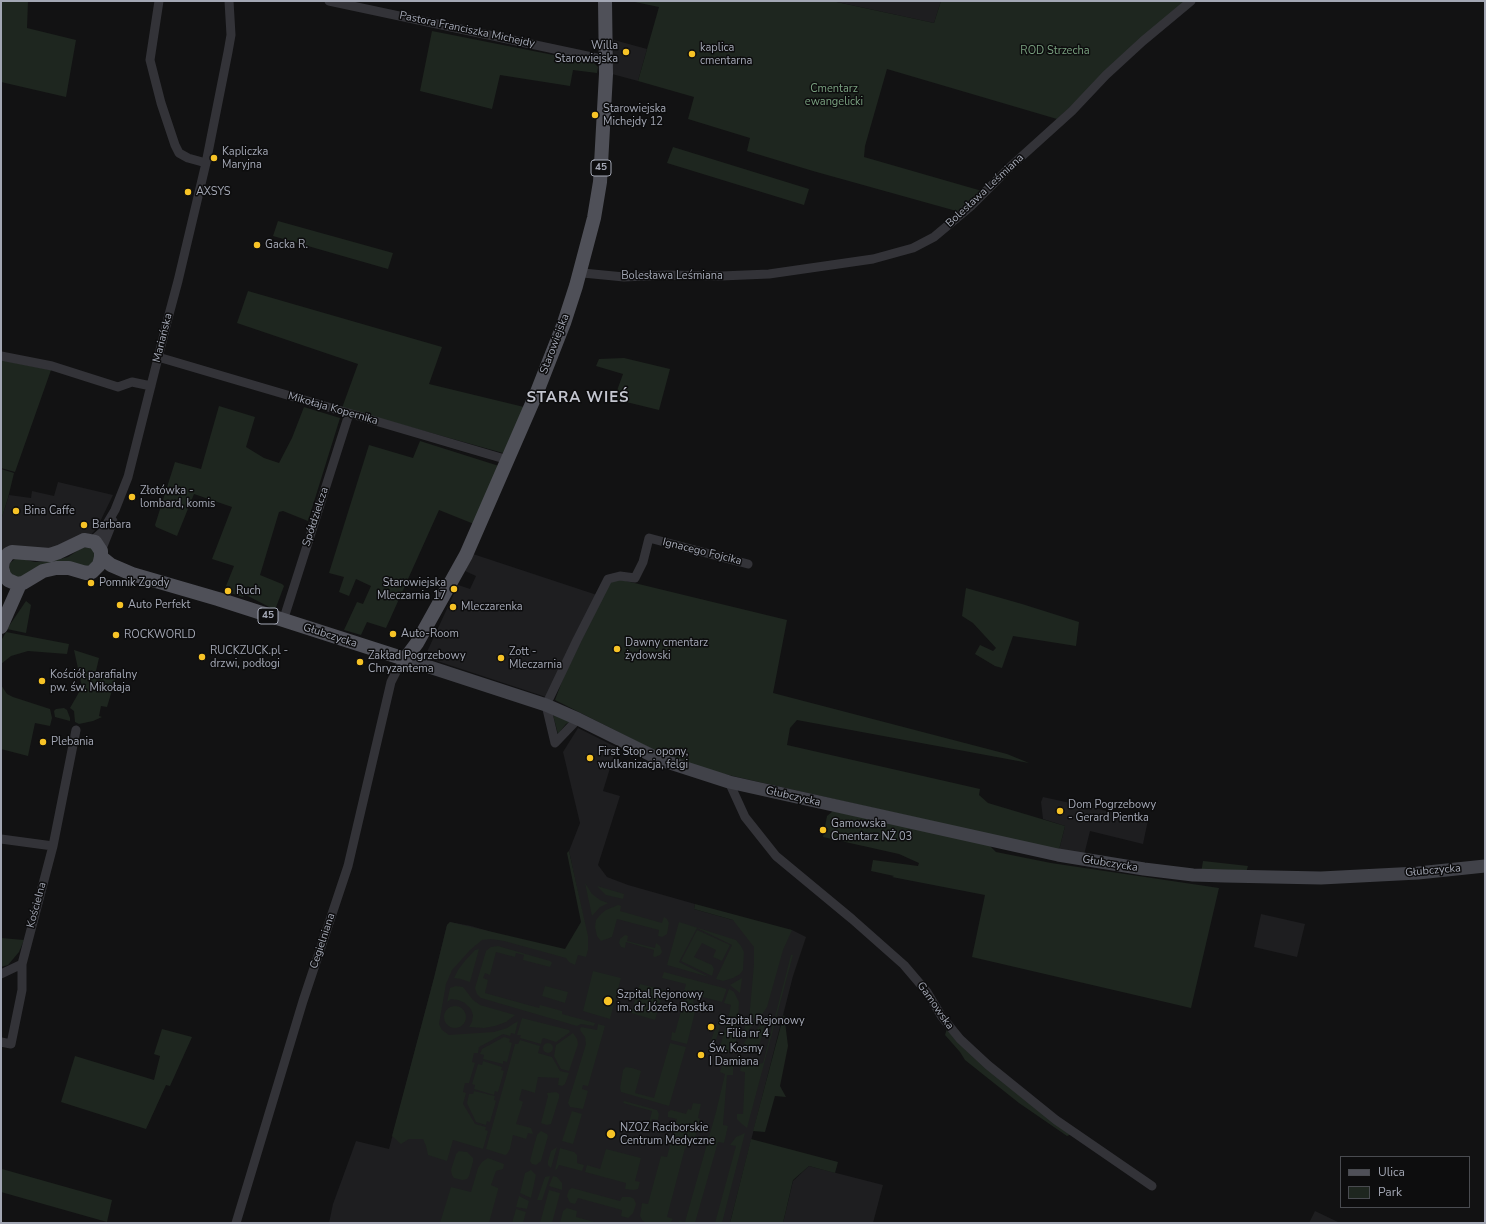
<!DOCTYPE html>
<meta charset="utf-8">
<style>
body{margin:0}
#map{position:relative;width:1486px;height:1224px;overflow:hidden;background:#121213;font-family:"Nunito Sans",sans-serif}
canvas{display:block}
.frame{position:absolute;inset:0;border:2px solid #a3a7b4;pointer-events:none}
.legend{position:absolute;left:1340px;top:1156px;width:130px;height:52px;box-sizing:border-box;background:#0d0d0e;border:1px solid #494b50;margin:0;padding:5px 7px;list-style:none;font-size:12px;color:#a3a7b4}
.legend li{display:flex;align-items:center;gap:8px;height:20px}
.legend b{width:20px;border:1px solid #494b50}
</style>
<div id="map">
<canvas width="1486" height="1224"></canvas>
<div class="frame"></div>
<ul class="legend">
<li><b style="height:5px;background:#4f5058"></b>Ulica</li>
<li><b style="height:11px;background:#1e261f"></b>Park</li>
</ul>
</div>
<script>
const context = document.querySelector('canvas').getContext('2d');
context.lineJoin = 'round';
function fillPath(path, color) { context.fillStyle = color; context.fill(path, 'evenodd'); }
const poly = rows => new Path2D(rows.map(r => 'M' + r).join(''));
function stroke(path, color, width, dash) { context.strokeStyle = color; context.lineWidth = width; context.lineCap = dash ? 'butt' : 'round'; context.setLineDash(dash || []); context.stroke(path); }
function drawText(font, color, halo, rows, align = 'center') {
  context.font = font + ' "Nunito Sans",sans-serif'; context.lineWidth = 3; context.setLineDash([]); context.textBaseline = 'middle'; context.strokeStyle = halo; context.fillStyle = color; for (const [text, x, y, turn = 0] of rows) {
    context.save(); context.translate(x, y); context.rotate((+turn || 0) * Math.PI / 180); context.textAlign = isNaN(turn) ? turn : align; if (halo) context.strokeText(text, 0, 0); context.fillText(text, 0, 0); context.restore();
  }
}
const built = poly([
 [832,1,941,1,934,23],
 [614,40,647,49,638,81,612,74],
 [58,482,113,495,97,528,89,537,59,549,1,552,1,520,9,495,31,498,32,491,54,496],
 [473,554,597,595,546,697,428,658,426,654,458,585,470,589,476,576,465,571],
 [578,728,618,748,614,755,603,791,620,796,598,865,607,877,628,885,695,904,694,909,733,920,792,930,806,937,793,976,730,1223,329,1223,333,1204,356,1141,389,1149,434,978,447,925,450,922,471,926,568,954,585,926,569,851,580,823,563,752],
 [1043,797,1148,820,1143,844,1090,831,1084,855,1059,850,1065,826,1043,819,1041,802],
 [1261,914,1305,924,1297,957,1254,947],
 [809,1166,883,1185,873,1223,783,1223,793,1181],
 [1315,1211,1338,1222,1337,1223,1309,1223]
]);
const green = poly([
 [1,1,28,1,27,28,76,40,66,97,1,82],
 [630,1,832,1,934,23,941,1,1188,1,1057,119,887,69,865,146,864,157,982,191,960,212,813,171,747,151,750,138,688,119,694,97,638,81,659,7],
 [432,31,594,63,598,67,597,73,573,70,570,86,500,75,492,109,420,91],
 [673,147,809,189,804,205,667,163],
 [278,221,393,253,388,269,273,236],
 [248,291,442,347,429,384,524,407,503,453,342,408,358,364,237,323],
 [624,358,670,369,659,410,614,399,623,374,596,366,599,359],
 [1,360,51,370,15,472,1,468],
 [219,406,255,417,246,447,264,458,279,463,292,438,304,407,340,418,308,521,283,511,279,512,260,575,282,584,284,586,275,610,248,596,244,595,243,597,224,591,234,566,212,559,232,507,194,494,177,536,156,527,155,525,175,462,201,469],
 [420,441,499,466,474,524,439,510,386,628,367,622,361,635,344,630,357,602,363,604,371,586,356,579,349,596,339,592,344,577,329,573,369,445,413,458],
 [1,469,14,473,8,498,1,520],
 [83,547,91,548,95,554,92,565,20,578,12,576,9,569,10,563,15,559,22,559,35,562,52,561,68,557],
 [618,579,787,620,773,693,1007,754,1029,763,797,720,790,728,787,745,980,789,979,795,988,803,1065,826,1059,850,715,772,689,764,650,748,555,700,564,676,611,581],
 [966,588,1022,604,1079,622,1076,646,1013,636,1002,668,995,666,975,654,980,645,993,651,996,648,973,623,962,616],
 [26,601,31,605,26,633,7,629],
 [6,632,69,644,67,654,28,651,11,656,1,664,1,641],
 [74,650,99,658,96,671,116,677,107,707,101,706,99,716,102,717,93,721,79,724,75,722,74,711,70,708,82,687],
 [1,685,7,694,13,697,50,709,52,718,50,726,35,723,28,756,1,749],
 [64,708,67,710,70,718,70,721,55,717,54,711,56,709],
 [555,713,570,722,566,724,558,734,553,715],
 [833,811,989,845,996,852,1051,863,1219,888,1191,1008,972,957,985,895,892,877,894,876,871,871,873,860,918,866,919,863,899,854,823,837,827,816],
 [569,851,588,936,588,950,586,957,578,955,575,965,569,962,566,958,504,941,491,939,482,940,470,950,452,970,446,984,439,1024,442,1030,449,1035,494,1032,507,1028,518,1021,515,1034,511,1033,510,1036,503,1034,479,1047,478,1053,474,1053,472,1062,475,1063,469,1083,465,1083,463,1092,466,1093,463,1104,475,1124,486,1127,485,1130,488,1131,483,1149,453,1140,447,1161,428,1155,426,1146,423,1139,409,1139,401,1144,392,1136,434,978,447,925,450,922,565,949,581,922,567,853],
 [1203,861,1248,866,1246,873,1201,873],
 [585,883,592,894,600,900,608,903,600,907,592,916],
 [597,886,624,894,623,899,606,895],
 [695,904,792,930,783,950,767,1007,761,1016,749,1020,754,964,754,947,733,920,694,909],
 [618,905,621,906,620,911,662,923,664,917,667,919,669,923,667,934,662,937,658,936,659,930,617,919,612,937,601,941,597,936,595,927,596,920,601,914,606,910],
 [679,922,736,940,741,946,744,952,743,970,740,974,733,978,723,981,716,979,732,945,697,928,679,962,709,977,667,965],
 [697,930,730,945,722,961,713,957,716,950,702,943,694,957,712,965,714,969,712,976,681,961],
 [625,935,628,936,627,941,655,948,656,943,660,946,662,952,660,955,655,957,653,956,654,950,626,942,625,948,621,947,619,943,620,939],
 [1,938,24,940,19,952,8,965,1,967],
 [498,946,550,961,552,963,550,967,523,960,524,955,516,953,515,957,496,952,490,975,485,973,483,978,488,980,485,993,539,1008,540,1005,562,1011,562,1014,595,1023,594,1026,581,1024,577,1026,481,998,477,994,475,988,486,951,491,947],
 [479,949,470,982,461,979,454,978,458,970,464,962,475,950],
 [791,955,793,955,787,977,747,1128,742,1124,737,1119,737,1114,743,1114,745,1072,740,1071,741,1067,763,1063],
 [593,971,621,978,610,1019,583,1011],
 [664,972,720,987,726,989,726,991,722,1002,695,995,693,1003,697,1004,687,1044,671,1040,672,1032,675,1033,685,996,683,995,686,984,662,978],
 [742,978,740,993,730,985],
 [640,984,664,990,655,1020,631,1013],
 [456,986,463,987,473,1000,480,1005,515,1015,506,1022,495,1026,484,1028,469,1027,472,1022,473,1015,471,1009,465,1003,458,1000,451,999,447,1002,450,988],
 [545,986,568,992,565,1003,542,996],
 [729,989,734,992,739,1002,738,1021,728,1019,731,1005,724,1003],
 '444 1017a11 11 0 1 1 22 0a11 11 0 1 1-22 0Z',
 [721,1012,722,1020,713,1050,708,1049],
 [784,1014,788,1046,780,1086,786,1097,775,1096,765,1132,753,1131],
 [522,1018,569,1030,570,1032,556,1042,544,1038,542,1039,541,1044,520,1038,521,1035,517,1035],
 [760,1018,744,1034,745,1025],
 [766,1020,760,1043,757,1047,753,1050,745,1046,744,1043,746,1040],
 [727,1022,737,1024,736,1044,732,1049,728,1052,719,1050],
 [598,1024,605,1026,588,1086,583,1085,582,1089,588,1091,583,1109,570,1107,568,1103,586,1044,585,1037,580,1030,581,1027,597,1030],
 [947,1028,1072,1134,1067,1136,1019,1103,965,1060,960,1052,945,1035],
 [162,1029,192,1037,170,1086,166,1085,146,1129,61,1102,75,1056,154,1080,160,1056,154,1054],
 [573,1033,577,1039,578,1044,569,1071,561,1069,554,1056,556,1045],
 [504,1037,510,1039,509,1042,512,1043,507,1062,503,1061,503,1064,483,1059,484,1055,480,1054,482,1049],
 [520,1040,540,1046,538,1053,552,1057,560,1071,569,1073,565,1084,562,1086,558,1085,559,1078,538,1077,535,1093,522,1089,519,1100,523,1102,516,1124,531,1128,533,1134,528,1133,526,1139,513,1135,510,1149,507,1154,505,1155,486,1149,515,1044,518,1044],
 [670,1043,686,1047,669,1106,621,1092,620,1088,623,1070,626,1067,632,1068,641,1071,635,1093,654,1098],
 '543 1048a5 5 0 1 1 10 0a5 5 0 1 1-10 0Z',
 [483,1061,502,1067,501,1070,504,1071,498,1092,495,1091,494,1095,474,1089,475,1085,472,1084,478,1064,482,1065],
 [730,1061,733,1063,733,1075,727,1075,723,1125,728,1126,724,1143,718,1142,695,1223,679,1223,679,1221,685,1222,716,1112,725,1074,720,1072,723,1063],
 [474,1091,495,1096,494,1100,496,1101,490,1122,487,1121,486,1125,476,1122,467,1103,469,1094,473,1094],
 [556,1092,559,1094,559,1098,551,1124,547,1125,541,1123,548,1096,547,1093],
 [624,1101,657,1110,659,1114,658,1120,652,1119,649,1128,648,1127,652,1111,623,1103],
 [693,1103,701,1104,698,1118,700,1119,694,1142,685,1148,667,1217,673,1219,670,1223,646,1223,642,1220,640,1216,642,1203,648,1204,661,1156,667,1157,677,1119,668,1117,668,1112,671,1110,686,1114,688,1109,691,1110],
 [572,1111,582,1114,573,1144,562,1141],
 [541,1131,547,1134,548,1136,541,1161,536,1165,532,1164,530,1161,533,1149,537,1135],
 [745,1133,722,1223,715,1223,736,1146,730,1145,736,1137],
 [751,1139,838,1162,835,1173,809,1166,793,1180,783,1223,730,1223],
 [557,1147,551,1168,548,1165,548,1161,551,1151],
 [560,1148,574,1152,577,1155,577,1163,584,1165,582,1171,559,1165,557,1169,555,1170],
 [606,1149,641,1158,635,1181,640,1182,638,1189,633,1190,625,1189,626,1183,585,1172,587,1165,600,1169],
 [459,1151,467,1152,473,1158,473,1162,469,1176,467,1179,462,1180,454,1178,452,1175,451,1170,456,1154],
 [488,1158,504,1164,503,1169,496,1171,491,1185,498,1188,498,1190,489,1223,440,1223,451,1187,471,1192,478,1168,482,1162],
 [2,1169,112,1200,107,1222,1,1192,1,1173],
 [531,1170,536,1175,531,1198,520,1193,525,1173],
 [550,1176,542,1200,537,1200,545,1177],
 [553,1176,557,1177,562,1183,562,1190,549,1186],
 [572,1188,620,1201,622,1197,630,1197,634,1199,636,1204,633,1213,628,1218,621,1216,622,1210,578,1198,575,1204,571,1203,569,1201,567,1196,569,1190],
 [549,1190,560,1193,552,1223,540,1223],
 [519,1196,529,1201,527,1209,516,1207],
 [567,1208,577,1211,576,1217,598,1223,560,1223,563,1211],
 [516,1209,526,1212,523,1223,512,1223]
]);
const street = poly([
 [159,1,150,60,161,103,175,145,179,153,188,158,206,163],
 [329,1,606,60],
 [583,273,624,277,667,275,721,276,769,274,873,259,913,248,934,237,971,206,1010,167,1072,111,1106,75,1143,41,1191,1],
 [1,356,52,366,118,387,132,382,151,386],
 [158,357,508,460],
 [92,541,102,532,115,510,128,477,167,322,178,281,206,163,228,52,231,35,229,1],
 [101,551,113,521],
 [283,621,349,414],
 [555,743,546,705,577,640,608,579,620,576,635,578,643,562,649,538,748,564],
 [555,743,578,719],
 [729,782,745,817,776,856,852,919,904,965,927,992,942,1017,960,1039,988,1065,1056,1120,1152,1186],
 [1,839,53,846,76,730],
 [1,974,22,964,53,846],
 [1,1042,11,1044,22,990,22,964],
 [236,1223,303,1001,348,866,391,682,397,670,405,659]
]);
const secondary = poly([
 [405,659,546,705,578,719,661,760,729,782,1058,855,1144,869,1193,875,1225,876,1321,878,1418,873,1485,866]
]);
const primary = poly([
 [84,540,95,542,101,551,101,557,99,565,92,572,86,573,69,568,56,568,43,571,23,583,17,584,8,580,4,575,2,568,3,561,8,554,12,552,50,555,59,552,84,540],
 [101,557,111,565,132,574,218,599,405,659,417,643,466,555,537,392,564,323,576,286,594,218,600,182,606,74,605,1],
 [1,627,20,584]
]);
const markers = [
 [626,52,4,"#f7c326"],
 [692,54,4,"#f7c326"],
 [595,115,4,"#f7c326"],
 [214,158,4,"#f7c326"],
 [188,192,4,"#f7c326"],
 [257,245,4,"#f7c326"],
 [132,497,4,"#f7c326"],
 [16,511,4,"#f7c326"],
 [84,525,4,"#f7c326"],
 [91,583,4,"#f7c326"],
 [454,589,4,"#f7c326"],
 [228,591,4,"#f7c326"],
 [120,605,4,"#f7c326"],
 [453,607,4,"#f7c326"],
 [393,634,4,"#f7c326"],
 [116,635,4,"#f7c326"],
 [617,649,4,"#f7c326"],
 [202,657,4,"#f7c326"],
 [501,658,4,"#f7c326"],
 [360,662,4,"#f7c326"],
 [42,681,4,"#f7c326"],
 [43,742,4,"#f7c326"],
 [590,758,4,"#f7c326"],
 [1060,811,4,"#f7c326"],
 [823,830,4,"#f7c326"],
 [608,1001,5,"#f7c326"],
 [711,1027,4,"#f7c326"],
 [701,1055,4,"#f7c326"],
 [611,1134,5,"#f7c326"]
];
const shields = [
 [601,168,20],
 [268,616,20]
];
const shieldNames = [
 ["45",601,168],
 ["45",268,616]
];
const streetNames = [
 ["Pastora Franciszka Michejdy",467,30,12],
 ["Bolesława Leśmiana",985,191,-43],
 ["Bolesława Leśmiana",672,276],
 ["Mariańska",163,338,-76],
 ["Starowiejska",555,344,-69],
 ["Mikołaja Kopernika",333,409,16],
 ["Spółdzielcza",316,517,-72],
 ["Ignacego Fojcika",702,552,14],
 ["Głubczycka",330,636,18],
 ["Głubczycka",793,797,13],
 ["Głubczycka",1110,864,9],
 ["Głubczycka",1433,871,-5],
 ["Kościelna",37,905,-75],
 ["Cegielniana",323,941,-72],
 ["Gamowska",935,1006,55]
];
const poiNames = [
 ["Willa",618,46,"right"],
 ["Starowiejska",618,59,"right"],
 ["kaplica",700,48],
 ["cmentarna",700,61],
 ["Starowiejska",603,109],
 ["Michejdy 12",603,122],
 ["Kapliczka",222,152],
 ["Maryjna",222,165],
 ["AXSYS",196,192],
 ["Gacka R.",265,245],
 ["Złotówka -",140,491],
 ["lombard, komis",140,504],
 ["Bina Caffe",24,511],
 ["Barbara",92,525],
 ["Pomnik Zgody",99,583],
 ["Starowiejska",446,583,"right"],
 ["Mleczarnia 17",446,596,"right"],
 ["Ruch",236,591],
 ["Auto Perfekt",128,605],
 ["Mleczarenka",461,607],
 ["Auto-Room",401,634],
 ["ROCKWORLD",124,635],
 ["Dawny cmentarz",625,643],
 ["żydowski",625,656],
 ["RUCKZUCK.pl -",210,651],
 ["drzwi, podłogi",210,664],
 ["Zott -",509,652],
 ["Mleczarnia",509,665],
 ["Zakład Pogrzebowy",368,656],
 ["Chryzantema",368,669],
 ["Kościół parafialny",50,675],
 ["pw. św. Mikołaja",50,688],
 ["Plebania",51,742],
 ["First Stop - opony,",598,752],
 ["wulkanizacja, felgi",598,765],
 ["Dom Pogrzebowy",1068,805],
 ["- Gerard Pientka",1068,818],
 ["Gamowska",831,824],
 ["Cmentarz NŻ 03",831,837],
 ["Szpital Rejonowy",617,995],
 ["im. dr Józefa Rostka",617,1008],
 ["Szpital Rejonowy",719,1021],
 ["- Filia nr 4",719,1034],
 ["Św. Kosmy",709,1049],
 ["I Damiana",709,1062],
 ["NZOZ Raciborskie",620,1128],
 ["Centrum Medyczne",620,1141]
];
const parkNames = [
 ["ROD Strzecha",1055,51],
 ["Cmentarz",834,89],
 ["ewangelicki",834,102]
];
const districtNames = [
 ["STARA WIEŚ",578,398]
];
fillPath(built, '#1e1e20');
fillPath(green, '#1e261f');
stroke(street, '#333338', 9);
stroke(secondary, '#414249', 13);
stroke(primary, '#4f5058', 14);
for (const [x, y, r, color] of markers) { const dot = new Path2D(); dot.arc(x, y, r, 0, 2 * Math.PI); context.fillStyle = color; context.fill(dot); stroke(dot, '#0d0d0e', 1.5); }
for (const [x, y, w] of shields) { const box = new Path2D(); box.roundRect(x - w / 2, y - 8, w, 16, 3); context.fillStyle = '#0d0d0e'; context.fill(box); stroke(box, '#a3a7b4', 1); }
drawText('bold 10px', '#a3a7b4', null, shieldNames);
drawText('11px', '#a3a7b4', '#0d0d0e', streetNames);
drawText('11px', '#a3a7b4', '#0d0d0e', poiNames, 'left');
drawText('11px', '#79a07f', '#0d0d0e', parkNames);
context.letterSpacing = '1px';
drawText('bold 15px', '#c4c6d0', '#0d0d0e', districtNames);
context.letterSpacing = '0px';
</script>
